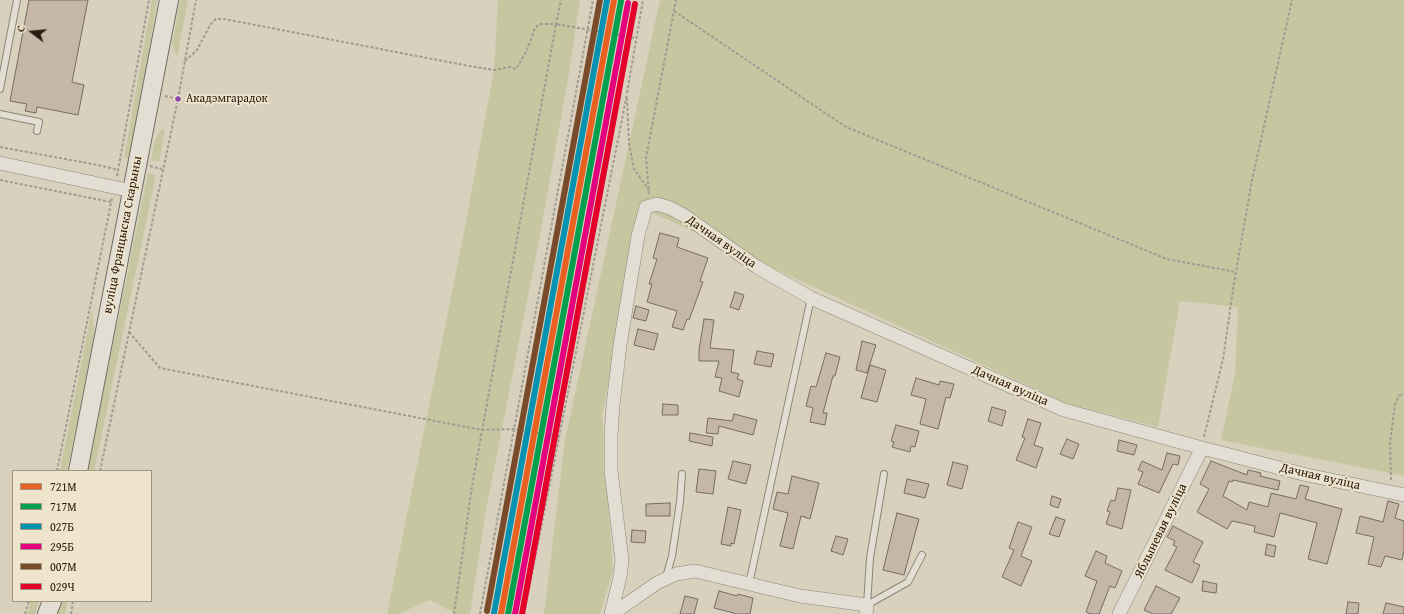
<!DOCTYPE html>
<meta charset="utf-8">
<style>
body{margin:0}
#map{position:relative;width:1404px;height:614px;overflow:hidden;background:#d9d1bd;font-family:"Gentium Book Plus",serif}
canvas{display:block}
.legend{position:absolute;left:12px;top:470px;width:140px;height:132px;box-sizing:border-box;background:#efe5cc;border:1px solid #a09380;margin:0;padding:5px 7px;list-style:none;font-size:12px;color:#29180f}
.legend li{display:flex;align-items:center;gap:8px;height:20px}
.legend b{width:20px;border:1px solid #a09380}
.north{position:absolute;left:12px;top:12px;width:40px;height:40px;-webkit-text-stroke:3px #efe5cc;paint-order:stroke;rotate:286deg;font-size:11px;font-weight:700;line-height:16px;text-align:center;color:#29180f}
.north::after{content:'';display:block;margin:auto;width:14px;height:18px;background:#29180f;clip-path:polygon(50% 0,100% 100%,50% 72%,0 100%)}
</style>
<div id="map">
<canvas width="1404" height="614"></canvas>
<ul class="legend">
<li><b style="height:5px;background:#e86121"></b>721М</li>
<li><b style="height:5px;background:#029f4e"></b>717М</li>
<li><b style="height:5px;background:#0693b1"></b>027Б</li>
<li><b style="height:5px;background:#e5007d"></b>295Б</li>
<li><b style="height:5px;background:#7a4b2a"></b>007М</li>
<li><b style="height:5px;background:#e4002b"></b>029Ч</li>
</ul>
<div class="north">С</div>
</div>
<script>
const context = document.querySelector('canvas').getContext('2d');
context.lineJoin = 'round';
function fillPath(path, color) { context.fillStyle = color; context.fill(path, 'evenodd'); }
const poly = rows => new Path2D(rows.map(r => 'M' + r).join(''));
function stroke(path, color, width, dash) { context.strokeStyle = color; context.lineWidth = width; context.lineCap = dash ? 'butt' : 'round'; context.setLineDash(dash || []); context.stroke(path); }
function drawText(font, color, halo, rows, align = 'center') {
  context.font = font + ' "Gentium Book Plus",serif'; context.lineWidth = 3.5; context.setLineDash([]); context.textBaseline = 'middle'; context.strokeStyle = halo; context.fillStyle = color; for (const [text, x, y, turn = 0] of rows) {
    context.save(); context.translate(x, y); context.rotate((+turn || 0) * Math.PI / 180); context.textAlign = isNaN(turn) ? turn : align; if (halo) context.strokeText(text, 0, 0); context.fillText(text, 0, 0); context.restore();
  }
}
const green = poly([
 [152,0,157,0,131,158,124,158],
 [180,0,188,0,177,57,172,45],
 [498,0,580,0,569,73,539,240,486,510,470,614,456,614,430,600,398,614,387,614,464,232,494,70],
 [660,0,1404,0,1404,476,1221,440,1235,373,1238,307,1180,301,1158,427,1066,403,642,208,602,416,613,571,600,614,544,614,565,440],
 [165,129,159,162,151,160,155,140,161,130],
 [148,173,156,175,94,471,87,471],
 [92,309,94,335,67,471,60,471],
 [31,601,39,601,35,614,27,614],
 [60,601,67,601,65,614,56,614]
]);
const building = poly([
 [29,0,88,0,72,82,84,85,78,115,37,107,36,113,25,111,27,104,10,101,29,0],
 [660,233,679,238,677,247,708,258,700,281,703,282,689,320,687,319,683,330,672,327,677,311,647,302,652,284,649,284,657,259,653,258,660,233],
 [735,292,744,295,739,310,730,307,735,292],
 [636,306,649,310,646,321,633,318,636,306],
 [704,319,714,320,710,348,734,350,731,372,739,374,737,379,743,381,739,397,719,391,722,378,715,377,719,361,699,361,699,350,704,319],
 [638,329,658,334,654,350,634,345,638,329],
 [862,341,876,345,867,373,856,370,862,341],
 [757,351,774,354,771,367,754,364,757,351],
 [826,353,840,357,835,376,833,376,823,413,827,413,825,425,810,422,813,408,806,406,811,386,816,387,826,353],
 [870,365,886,370,877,402,861,398,870,365],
 [916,378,939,385,940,381,954,384,950,398,946,397,938,429,920,424,926,399,911,395,916,378],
 [663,404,678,405,678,415,662,415,663,404],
 [992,407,1006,411,1002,426,988,421,992,407],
 [734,414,757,420,753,435,719,426,718,434,706,433,708,418,732,421,734,414],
 [1028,419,1041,423,1034,445,1043,448,1036,468,1016,460,1025,438,1022,437,1028,419],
 [896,425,919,431,915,447,911,446,910,452,892,447,894,442,891,441,896,425],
 [690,433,713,437,712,446,689,441,690,433],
 [1067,439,1079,444,1073,459,1060,454,1067,439],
 [1119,440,1137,445,1134,455,1117,451,1119,440],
 [1167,453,1180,456,1178,465,1173,464,1159,493,1138,484,1143,472,1138,470,1142,461,1162,470,1167,453],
 [733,461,751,465,746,484,728,479,733,461],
 [1211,461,1247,475,1248,470,1261,473,1260,476,1280,481,1278,490,1233,480,1232,482,1229,481,1223,496,1247,510,1249,502,1268,507,1271,493,1296,499,1300,485,1309,487,1305,499,1342,509,1327,564,1308,559,1317,523,1280,513,1274,537,1254,532,1255,526,1232,521,1227,529,1197,512,1209,489,1200,484,1211,461],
 [953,462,968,466,962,489,947,485,953,462],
 [699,469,716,471,713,494,696,492,699,469],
 [792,476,819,483,810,519,801,516,793,549,780,546,788,513,773,509,777,492,788,494,792,476],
 [907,479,929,484,925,498,904,493,907,479],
 [1118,488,1131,490,1122,529,1106,524,1110,512,1107,511,1111,500,1115,501,1118,488],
 [1052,496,1061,499,1058,508,1050,505,1052,496],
 [1388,501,1399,504,1395,518,1404,521,1404,550,1402,560,1385,556,1381,567,1368,564,1374,537,1356,533,1360,516,1383,522,1388,501],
 [670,503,670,516,646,516,646,504,670,503],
 [728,507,741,510,734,544,731,543,731,546,721,544,728,507],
 [897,513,919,519,904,575,883,570,897,513],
 [1056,517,1065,520,1059,537,1049,534,1056,517],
 [1018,522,1032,527,1021,556,1032,561,1021,586,1002,577,1014,550,1009,548,1018,522],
 [1173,526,1203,542,1193,562,1200,565,1192,583,1165,570,1177,547,1173,545,1175,541,1167,537,1173,526],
 [632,530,646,531,645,543,631,542,632,530],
 [836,536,848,539,843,555,831,551,836,536],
 [1267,544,1276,546,1274,557,1265,555,1267,544],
 [1096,551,1107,556,1105,563,1122,571,1115,588,1110,586,1099,614,1091,614,1086,612,1097,581,1085,576,1096,551],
 [1203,581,1217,584,1216,593,1202,591,1203,581],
 [1156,586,1180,598,1171,614,1153,614,1144,610,1156,586],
 [719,591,737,596,738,594,753,598,750,614,734,614,734,613,714,608,719,591],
 [685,596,698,599,694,614,680,614,685,596],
 [1348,602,1359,603,1358,614,1346,614,1348,602],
 [1386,603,1404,607,1404,614,1383,614,1386,603]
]);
const path = poly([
 [674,11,846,127,1167,259,1236,272],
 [185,61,197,50,210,25,216,19,224,19,469,66,494,70,510,67,516,69,527,50,535,28,540,24,556,24,561,0],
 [627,93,643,0],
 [165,96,178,99],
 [627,98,629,143,634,169,649,190],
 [0,147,98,165,118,170],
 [150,166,162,169],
 [117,176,149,0],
 [0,180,111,202],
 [649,194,646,158,676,0],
 [129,332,160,368,482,430,514,429,559,437],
 [1204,437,1223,359,1234,283,1252,180,1292,0],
 [57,471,112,198],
 [100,471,178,99,196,0],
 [1391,480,1390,443,1395,404,1399,396,1404,394],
 [25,614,29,601],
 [71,614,73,601],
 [454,614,472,486,556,24,636,38],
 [480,614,593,0],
 [524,614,627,94]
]);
const lane = poly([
 [0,89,17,0],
 [0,114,39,122,37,131],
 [666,577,672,556,680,502,682,474],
 [749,584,811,298],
 [867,605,870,558,884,474],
 [867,605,908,582,922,555]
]);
const street = poly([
 [0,163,132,191],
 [611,614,620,577,622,560,611,471,611,435,613,405,620,345,638,236,646,207,657,204,670,208,685,216,757,267,811,298,1064,410,1202,448,1307,475,1404,495],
 [612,614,657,583,676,574,695,571,800,596,867,605,866,614],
 [1119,614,1202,448]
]);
const secondary = poly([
 [78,471,169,0],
 [47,614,52,601]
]);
const rail1 = poly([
 [501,614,614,0]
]);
const rail2 = poly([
 [508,614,621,1]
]);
const rail3 = poly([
 [494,613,607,0]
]);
const rail4 = poly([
 [515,614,628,3]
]);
const rail5 = poly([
 [487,611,600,0]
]);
const rail6 = poly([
 [522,614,635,4]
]);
const markers = [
 [178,99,3.5,"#8e44ad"]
];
const busNames = [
 ["Акадэмгарадок",186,99]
];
const streetNames = [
 ["вуліца Францыска Скарыны",123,235,-79],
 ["Дачная вуліца",721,242,35],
 ["Дачная вуліца",1010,386,24],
 ["Дачная вуліца",1320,477,13],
 ["Яблыневая вуліца",1161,531,-64]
];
fillPath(green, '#c6c7a1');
fillPath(building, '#c5b6a8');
stroke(building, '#746d62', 1);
stroke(lane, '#8c8679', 8);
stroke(street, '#8c8679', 14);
stroke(secondary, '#746d62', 20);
stroke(path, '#a09b92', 2, [3, 2]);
stroke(lane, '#e2ded3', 6);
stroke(street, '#e2ded3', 13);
stroke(secondary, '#e2ded3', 18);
stroke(rail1, '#e86121', 6);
stroke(rail2, '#029f4e', 6);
stroke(rail3, '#0693b1', 6);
stroke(rail4, '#e5007d', 6);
stroke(rail5, '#7a4b2a', 6);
stroke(rail6, '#e4002b', 6);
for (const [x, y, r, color] of markers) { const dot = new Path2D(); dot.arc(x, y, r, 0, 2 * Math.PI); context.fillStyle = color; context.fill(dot); stroke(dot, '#efe5cc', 1.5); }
drawText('12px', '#29180f', '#efe5cc', busNames, 'left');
drawText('13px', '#29180f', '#efe5cc', streetNames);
</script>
